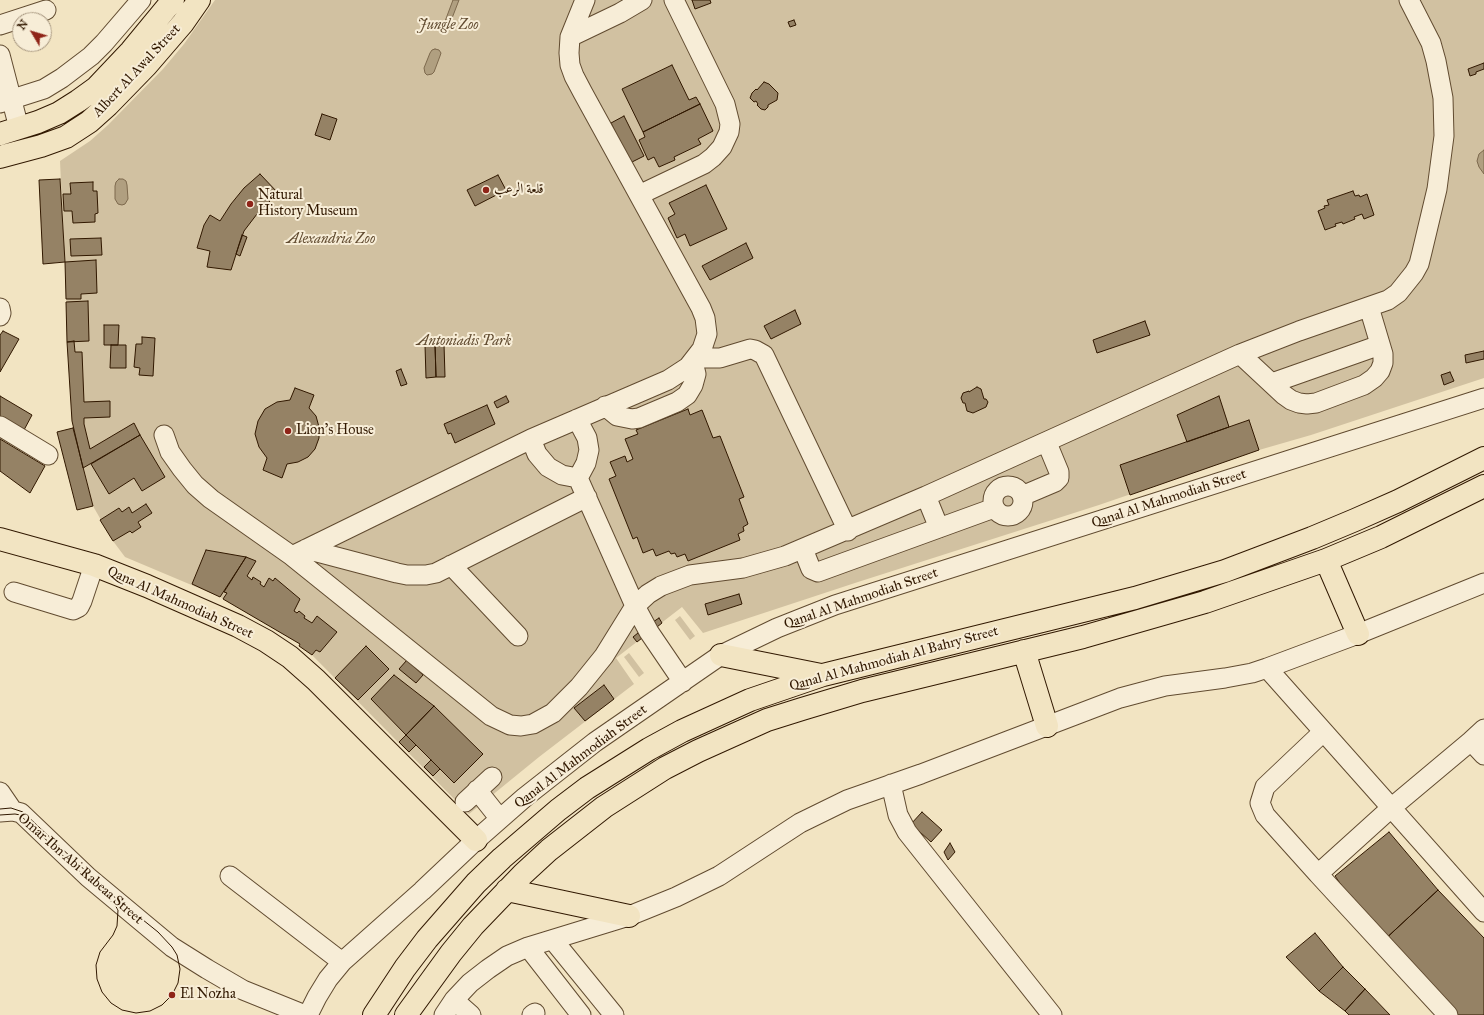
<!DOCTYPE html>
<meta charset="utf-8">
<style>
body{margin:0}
#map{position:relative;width:1484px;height:1015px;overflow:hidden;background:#f2e4c2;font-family:"IM FELL Great Primer",serif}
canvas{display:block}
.north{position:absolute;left:12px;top:12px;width:40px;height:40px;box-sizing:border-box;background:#f7edd7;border:1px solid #a89881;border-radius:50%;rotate:308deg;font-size:11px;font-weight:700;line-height:16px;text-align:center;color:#311800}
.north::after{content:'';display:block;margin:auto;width:14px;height:18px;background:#8f2418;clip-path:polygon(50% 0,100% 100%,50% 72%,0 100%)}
</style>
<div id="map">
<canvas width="1484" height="1015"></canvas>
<div class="north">N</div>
</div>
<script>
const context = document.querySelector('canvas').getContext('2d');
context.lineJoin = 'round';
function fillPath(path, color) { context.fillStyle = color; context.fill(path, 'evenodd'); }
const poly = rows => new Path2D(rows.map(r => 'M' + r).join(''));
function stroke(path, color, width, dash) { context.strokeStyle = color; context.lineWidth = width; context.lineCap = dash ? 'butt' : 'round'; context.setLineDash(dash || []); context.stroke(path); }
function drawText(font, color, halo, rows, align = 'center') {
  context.font = font + ' "IM FELL Great Primer",Amiri,serif'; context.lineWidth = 4; context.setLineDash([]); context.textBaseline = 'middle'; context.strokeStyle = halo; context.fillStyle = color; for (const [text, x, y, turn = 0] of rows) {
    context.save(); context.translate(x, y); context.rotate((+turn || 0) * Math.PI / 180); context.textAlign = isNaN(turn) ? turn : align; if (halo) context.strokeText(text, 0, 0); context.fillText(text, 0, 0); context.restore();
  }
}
const green = poly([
 [215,0,1484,0,1484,378,1311,435,1259,450,1099,505,858,582,703,633,682,607,616,658,634,684,539,757,469,814,312,655,299,646,300,644,220,597,125,557,113,541,93,506,72,421,60,161,90,141,108,125,163,69,184,44],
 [680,616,695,636,690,640,675,620],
 [629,653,644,673,639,677,624,657]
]);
const water = poly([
 [453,0,459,0,449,26,444,24,453,0],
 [435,49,439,50,441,53,440,56,434,72,432,74,427,75,425,73,424,68,430,53,432,50,435,49],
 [1484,150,1484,174,1479,167,1477,161,1479,154,1484,150],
 [119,179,123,179,126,181,127,185,128,199,125,204,122,205,118,204,115,199,115,186,116,182,119,179]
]);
const building = poly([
 [692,0,710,0,711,3,695,9,692,0],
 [794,20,796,25,790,27,788,22,794,20],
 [1484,63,1484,69,1476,72,1476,74,1470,76,1468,69,1484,63],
 [672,65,689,100,696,97,700,104,643,132,622,89,672,65],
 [764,82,769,84,778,93,777,100,768,105,768,107,765,110,761,109,757,105,758,104,756,101,754,102,750,98,752,93,756,89,757,90,764,82],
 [700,104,713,131,698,139,701,144,674,157,675,160,659,167,654,157,648,160,639,140,645,137,643,132,700,104],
 [322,114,337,119,330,140,315,135,322,114],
 [624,116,644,156,630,163,611,123,624,116],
 [260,174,278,193,257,214,244,231,239,245,231,270,207,267,210,251,197,248,204,225,210,215,220,221,231,204,244,188,260,174],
 [498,175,506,190,475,206,467,190,498,175],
 [60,179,65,262,43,264,39,180,60,179],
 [93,182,93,191,97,191,98,213,95,214,95,222,73,223,72,211,64,211,63,194,71,194,70,183,93,182],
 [706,185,727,229,690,246,685,234,677,238,668,218,675,214,669,203,706,185],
 [1353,191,1355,196,1359,195,1360,197,1367,194,1374,215,1364,219,1362,214,1354,217,1355,219,1343,224,1342,222,1335,224,1336,226,1325,230,1318,211,1325,208,1324,206,1329,205,1327,200,1353,191],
 [242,235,247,237,240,256,236,254,242,235],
 [101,238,102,255,71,256,70,239,101,238],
 [746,243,753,258,710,280,702,266,746,243],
 [96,260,97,293,81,294,81,299,66,299,65,262,96,260],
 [88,301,89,341,67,342,66,302,88,301],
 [795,310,801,324,771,339,764,326,795,310],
 [1145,321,1150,335,1097,353,1093,340,1145,321],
 [104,325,119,325,118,345,104,345,104,325],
 [3,331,19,339,0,372,0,335,3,331],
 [142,337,155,338,153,376,139,375,140,368,134,367,136,344,142,344,142,337],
 [74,341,75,352,82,352,84,402,110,401,110,417,84,418,84,424,90,449,134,423,140,435,83,468,72,421,67,342,74,341],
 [435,344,444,344,445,377,436,377,435,344],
 [435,344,436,377,426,378,425,345,435,344],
 [111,345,126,345,126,368,110,368,111,345],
 [1484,351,1484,359,1466,363,1465,355,1484,351],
 [401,369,407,384,401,386,396,371,401,369],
 [1450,372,1454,381,1444,385,1441,375,1450,372],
 [977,387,981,389,984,399,986,399,988,402,986,407,973,413,967,411,965,403,963,403,961,398,963,393,969,391,969,392,977,387],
 [295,388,314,395,309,408,316,416,319,427,319,438,315,449,308,457,298,462,287,464,282,478,263,470,267,458,259,447,255,434,258,421,265,409,277,402,290,400,295,388],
 [0,396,32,415,24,430,0,418,0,396],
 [506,396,509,402,497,408,494,402,506,396],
 [1219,396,1229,427,1187,442,1177,415,1219,396],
 [487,405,495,424,455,443,451,433,448,434,444,424,487,405],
 [688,409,690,415,702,410,713,438,720,436,744,497,739,499,748,524,743,527,744,531,738,534,740,540,688,561,685,554,677,557,675,553,671,554,669,551,656,556,653,549,643,553,637,537,633,539,609,479,616,476,610,462,625,456,627,462,633,459,625,439,638,434,636,430,688,409],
 [1249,420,1259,450,1130,495,1120,465,1249,420],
 [73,428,93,506,77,510,57,432,73,428],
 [140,435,165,477,142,491,134,478,109,494,91,464,140,435],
 [0,439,45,466,30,493,0,471,0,439],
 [146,504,152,513,138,522,141,527,132,533,130,531,113,541,100,520,119,508,122,512,129,507,132,513,146,504],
 [206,550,246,557,220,597,192,584,206,550],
 [246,557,256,561,247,576,252,580,253,577,261,582,260,584,264,587,269,578,273,581,275,578,300,599,294,611,297,613,299,611,305,616,304,618,312,623,317,616,337,632,320,652,316,650,312,655,299,646,300,644,223,599,227,593,224,592,246,557],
 [739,594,742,604,708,615,705,604,739,594],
 [659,618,662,623,657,627,653,622,659,618],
 [638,633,642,638,637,642,633,637,638,633],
 [366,646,389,669,358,700,335,678,366,646],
 [407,660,423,675,416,683,399,669,407,660],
 [394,675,434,706,406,735,371,699,394,675],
 [604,685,614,699,585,721,574,708,604,685],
 [434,706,483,754,454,783,406,735,434,706],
 [406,735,416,745,409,752,399,742,406,735],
 [431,760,440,769,433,776,424,767,431,760],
 [922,812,942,830,931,842,911,824,922,812],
 [1389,832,1438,890,1381,943,1335,876,1389,832],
 [950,843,955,852,948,860,944,852,950,843],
 [1438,890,1484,938,1484,1015,1448,1015,1381,943,1438,890],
 [1315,933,1343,967,1319,991,1286,957,1315,933],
 [1343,967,1365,989,1345,1011,1319,991,1343,967],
 [1365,989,1390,1015,1349,1015,1345,1011,1365,989]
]);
const minor = poly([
 [0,25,46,10],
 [570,37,620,13,642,0],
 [0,55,19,128],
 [0,103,44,89,62,78,91,56,104,43,141,0],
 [639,195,704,164,713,157,722,147,729,132,730,124,725,104,674,0],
 [0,308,1,313,0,316],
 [1240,354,1284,395,1291,400,1299,403,1307,404,1316,403,1364,385,1374,378,1380,371,1383,363,1383,354,1369,307],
 [698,356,706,358,720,358,750,349,755,350,764,355,848,531],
 [1272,383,1380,345],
 [605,406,617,416,632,419,639,418,677,402,687,395,693,385,696,374,693,362],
 [577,419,587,438,589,450,586,463,578,478],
 [0,426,48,455],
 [164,435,170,452,182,469,195,485,211,499,292,556,491,716,510,725,521,726,533,724,553,713,579,687,604,656,635,606,648,594,661,586,690,575,743,568,785,556,926,496,1240,354,1299,331,1388,300,1398,293,1414,273,1419,264,1422,252,1437,189,1444,136,1443,98,1436,61,1431,43,1409,0],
 [531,439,537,454,548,467,562,475,578,478],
 [578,478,635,606,649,632,683,682],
 '993 501a15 15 0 1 1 30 0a15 15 0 1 1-30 0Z',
 [926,496,939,528],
 [1022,496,1055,482,1059,478,1059,472,1047,443],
 [306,549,397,573,407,575,426,575,436,573,587,497],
 [803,549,811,569,818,572,994,508],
 [292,556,531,439,668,380,688,367,702,349,707,334,705,318,701,308,583,93,574,76,570,65,569,53,570,37,585,0],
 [451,565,518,636],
 [14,592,73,610,79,607,82,601,94,565],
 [1267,668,1484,912],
 [1471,741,1484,729],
 [891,784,898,815,907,832,1052,1015],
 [477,790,500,819],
 [0,792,13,811],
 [465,802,492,777],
 [0,812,13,811,21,813,88,877,172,947,207,969,243,990,305,1015],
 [1318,874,1265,815,1260,803,1265,787,1323,732],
 [230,876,342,962],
 [553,940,614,1015],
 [528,947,581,1015],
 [454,1000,471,1015],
 [308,1015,317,997,328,979,342,962,422,891,476,840,525,797,595,742,721,655,777,628,835,605,1484,398],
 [444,1015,454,1000,470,983,488,969,507,956,528,947,629,916,676,897,719,876,800,823,847,800,921,774,1120,698,1165,686,1225,678,1252,673,1267,668,1358,634,1484,583],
 [532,1015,535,1013],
 [1448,1015,1318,874,1391,808,1471,741,1484,755]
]);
const major = poly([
 [0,134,38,122,59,113,78,101,96,88,131,51,173,0],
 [0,157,41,146,66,137,89,122,108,105,146,66,183,23,199,0],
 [0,539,94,565,147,586,238,626,266,641,290,657,316,680,476,840],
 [1326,560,1358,634],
 [1024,651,1047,726],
 [721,655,821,675],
 [507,890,629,916],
 [374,1015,405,968,427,939,476,883,502,858,558,810,587,788,649,749,682,731,750,700,823,675,1135,598,1225,571,1312,538,1355,520,1398,501,1484,458],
 [406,1015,451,953,473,926,523,874,549,850,604,807,665,768,698,751,767,720,802,709,862,691,1083,637,1205,602,1326,560,1381,537,1484,486]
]);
const tram = poly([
 [0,809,11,808,23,812,107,891,158,932,172,947,177,955,180,969,178,983,172,995,162,1005,150,1011,136,1013,122,1010,111,1003,102,992,97,979,96,965,100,952,113,935,117,926,118,910,115,905,20,815,15,814,0,815]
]);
const markers = [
 [486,190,4,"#8f2418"],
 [250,204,4,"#8f2418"],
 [288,431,4,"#8f2418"],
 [172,995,4,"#8f2418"]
];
const parkNames = [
 ["Jungle Zoo",448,26],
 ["Alexandria Zoo",331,240],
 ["Antoniadis Park",464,342]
];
const streetNames = [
 ["Albert Al Awal Street",137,71,-47],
 ["Qanal Al Mahmodiah Street",1169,499,-18],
 ["Qanal Al Mahmodiah Street",861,599,-19],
 ["Qana Al Mahmodiah Street",180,603,24],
 ["Qanal Al Mahmodiah Al Bahry Street",894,659,-15],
 ["Qanal Al Mahmodiah Street",581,757,-37],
 ["Omar Ibn Abi Rabeaa Street",80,869,41]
];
const poiNames = [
 ["قلعة الرعب",494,190],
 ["Natural",258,196],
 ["History Museum",258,212],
 ["Lion's House",296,431],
 ["El Nozha",180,995]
];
fillPath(green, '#d1c1a1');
fillPath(water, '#b09f80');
stroke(water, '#7d694d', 1);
fillPath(building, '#958265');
stroke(building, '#311800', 1);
stroke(minor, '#614b30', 21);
stroke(major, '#311800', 24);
stroke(minor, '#f7edd7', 19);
stroke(major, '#f2e4c2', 22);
stroke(tram, '#311800', 1);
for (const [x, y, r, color] of markers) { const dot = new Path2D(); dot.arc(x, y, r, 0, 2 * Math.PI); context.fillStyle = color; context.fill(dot); stroke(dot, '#f7edd7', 1.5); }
drawText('italic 14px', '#614b30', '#f7edd7', parkNames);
drawText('14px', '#311800', '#f7edd7', streetNames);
drawText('14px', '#311800', '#f7edd7', poiNames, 'left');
</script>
